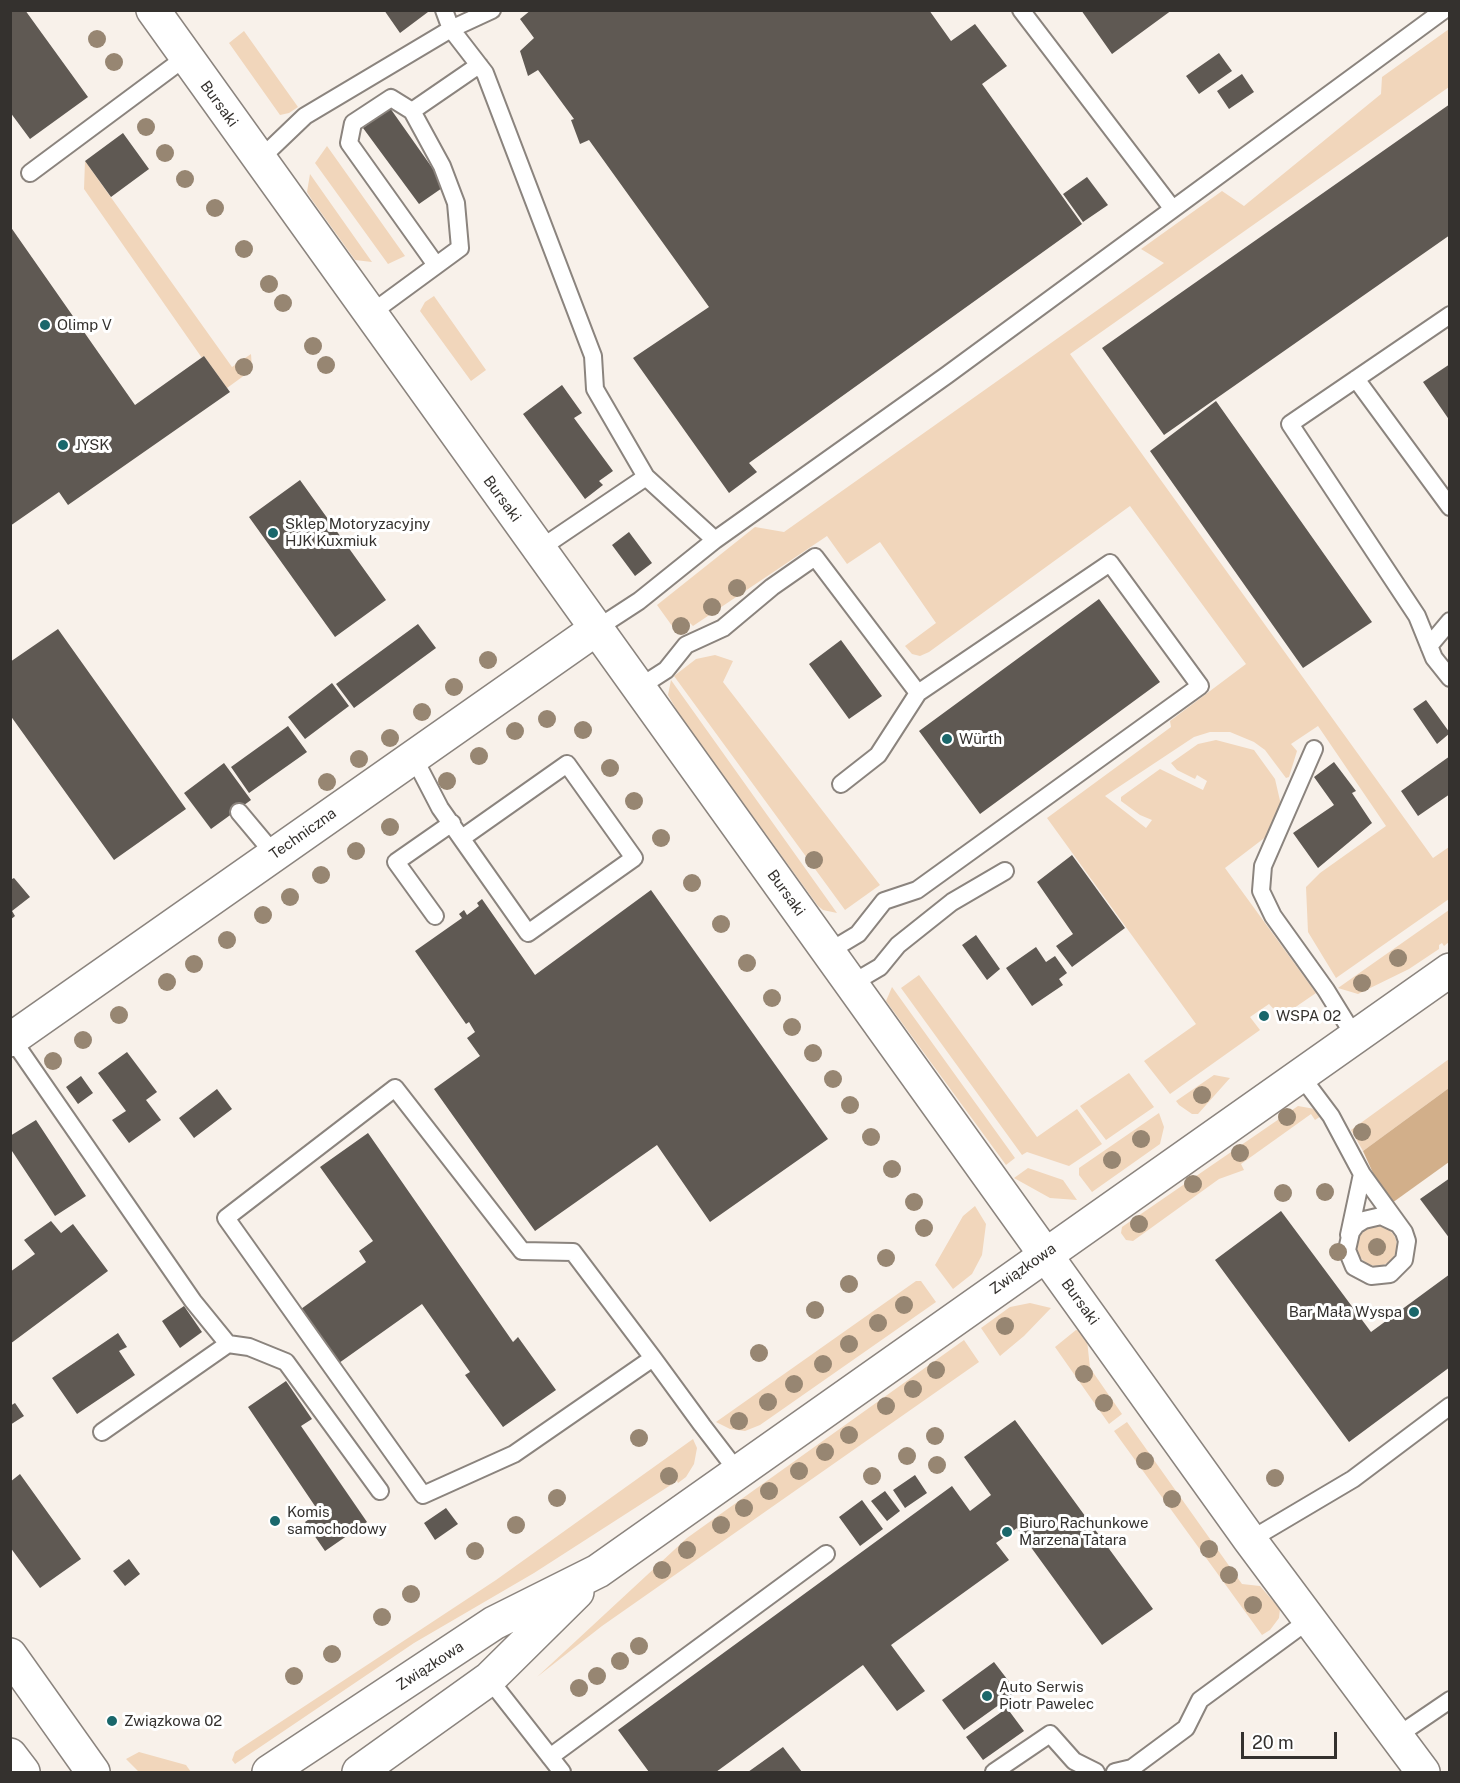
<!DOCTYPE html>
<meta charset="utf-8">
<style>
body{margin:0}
#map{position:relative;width:1460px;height:1783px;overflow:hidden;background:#f8f1ea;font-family:"Public Sans",sans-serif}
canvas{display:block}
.frame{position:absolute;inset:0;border:12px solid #34312e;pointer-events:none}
.scale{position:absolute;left:1241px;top:1732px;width:96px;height:27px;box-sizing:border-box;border:3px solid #34312e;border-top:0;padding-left:8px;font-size:18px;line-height:21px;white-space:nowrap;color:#34312e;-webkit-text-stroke:4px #fff;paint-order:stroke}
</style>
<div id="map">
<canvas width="1460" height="1783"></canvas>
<div class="frame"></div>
<div class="scale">20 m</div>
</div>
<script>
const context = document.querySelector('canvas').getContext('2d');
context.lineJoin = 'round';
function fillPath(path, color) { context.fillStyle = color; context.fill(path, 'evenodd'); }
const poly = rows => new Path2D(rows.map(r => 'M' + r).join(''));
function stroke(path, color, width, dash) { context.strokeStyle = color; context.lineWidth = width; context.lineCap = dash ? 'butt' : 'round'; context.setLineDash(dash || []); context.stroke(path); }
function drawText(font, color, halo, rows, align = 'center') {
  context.font = font + ' "Public Sans",sans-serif'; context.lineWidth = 6; context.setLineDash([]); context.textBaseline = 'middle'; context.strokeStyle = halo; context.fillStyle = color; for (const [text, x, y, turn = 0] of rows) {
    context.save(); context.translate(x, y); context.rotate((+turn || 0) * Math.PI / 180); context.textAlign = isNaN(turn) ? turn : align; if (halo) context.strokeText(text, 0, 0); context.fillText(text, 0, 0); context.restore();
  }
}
const green = poly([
 [1449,29,1449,87,1070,354,1433,858,1449,847,1449,899,1336,978,1308,932,1306,887,1320,873,1386,826,1318,726,1291,744,1297,751,1289,777,1286,778,1265,750,1254,742,1230,732,1210,732,1194,737,1105,796,1146,828,1152,820,1140,815,1121,801,1121,797,1160,769,1203,790,1207,781,1197,775,1195,779,1177,770,1171,763,1198,744,1216,740,1254,750,1275,779,1281,805,1267,836,1225,868,1316,993,1281,1017,1269,1004,1250,1017,1260,1030,1170,1094,1144,1061,1196,1024,1047,818,1171,727,1170,721,1246,664,1130,506,929,652,920,656,912,654,905,646,936,623,880,542,847,564,827,536,693,626,688,621,675,630,657,605,755,527,784,532,1164,263,1141,249,1222,191,1244,206,1381,94,1382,77],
 [244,31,298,107,289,113,280,115,229,43],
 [327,146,405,256,388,264,315,163],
 [85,161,232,367,251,354,252,368,249,372,227,388,204,356,202,358,84,189],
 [310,174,372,262,355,260,312,200,307,192],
 [434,296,486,370,471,381,420,311,425,302],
 [715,655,733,661,723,682,880,885,845,910,674,676,696,659],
 [671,680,837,913,823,910,818,906,680,716,668,695],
 [1449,910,1449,942,1444,946,1442,943,1439,945,1439,949,1409,969,1358,994,1338,988],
 [919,975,1037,1137,1077,1109,1102,1144,1069,1166,1027,1152,1022,1155,901,988],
 [892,987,1015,1158,1006,1165,886,1001],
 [1449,1059,1449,1088,1363,1151,1351,1130],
 [1129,1073,1154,1107,1106,1140,1080,1106],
 [1214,1075,1230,1078,1198,1114,1192,1114,1179,1105,1176,1101],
 [1298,1106,1315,1109,1321,1116,1315,1120,1311,1114,1241,1164,1244,1170,1219,1179,1133,1241,1126,1240,1121,1233,1122,1227],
 [1159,1113,1164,1127,1160,1144,1092,1192,1079,1175,1079,1168],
 [1028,1168,1063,1180,1077,1200,1050,1198,1014,1178],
 [975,1206,986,1224,982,1255,972,1274,953,1289,935,1265,963,1216],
 '1357 1246a20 20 0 1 1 40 0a20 20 0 1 1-40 0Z',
 [916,1281,921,1281,936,1302,760,1425,745,1431,730,1429,716,1422],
 [1030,1303,1051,1308,1024,1336,1000,1356,981,1328,1010,1307],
 [1076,1330,1080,1331,1087,1340,1090,1368,1122,1414,1109,1424,1055,1347],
 [964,1340,979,1362,602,1626,537,1677,687,1538],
 [1127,1422,1242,1584,1260,1586,1280,1609,1279,1618,1270,1630,1262,1635,1114,1431],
 [693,1439,697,1448,694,1464,686,1477,678,1483,677,1481,534,1573,414,1643,235,1764,232,1760,235,1752,496,1580],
 [139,1752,186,1765,191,1772,139,1772,126,1759]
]);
const forest = poly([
 [1449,1088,1449,1162,1392,1203,1378,1184,1363,1151]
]);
const building = poly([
 [10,10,25,10,88,97,30,139,10,112],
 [384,10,427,10,428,12,400,33],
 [531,10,929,10,951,41,975,24,1007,66,982,84,1082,224,749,463,757,472,729,493,633,358,709,307,589,140,580,144,571,120,574,119,538,70,528,76,520,51,534,38,520,19],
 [1081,10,1172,10,1112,54],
 [1219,53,1232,71,1199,94,1186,76],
 [1242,74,1254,92,1229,109,1217,91],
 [1450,104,1450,235,1164,435,1102,348],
 [390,108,445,186,419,204,363,128],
 [123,133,149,169,111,197,85,161],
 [1087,177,1108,205,1083,222,1063,194],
 [10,226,135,405,204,356,230,392,68,505,59,492,10,526],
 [1450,364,1450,421,1423,382],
 [562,385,582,413,574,418,613,471,599,481,603,485,585,499,523,414],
 [1216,401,1372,622,1303,668,1150,451],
 [300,480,386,600,335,637,249,517],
 [629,532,652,563,635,576,612,545],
 [1099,599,1160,682,980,814,919,731],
 [418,624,436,648,354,708,336,684],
 [58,629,186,809,114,860,10,715,10,662],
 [841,640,882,696,849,719,809,664],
 [332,683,349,706,305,739,288,717],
 [1426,700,1450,733,1437,744,1413,709],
 [288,726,307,752,249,793,231,767],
 [1450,756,1450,794,1418,816,1401,791],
 [1334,762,1356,791,1352,793,1372,823,1318,868,1293,833,1334,805,1314,777],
 [224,763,251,800,211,829,184,793],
 [1072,855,1125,928,1072,967,1056,946,1073,934,1037,882],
 [14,878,30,897,12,911,15,916,10,920,10,880],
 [651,890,828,1139,710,1222,657,1145,535,1231,434,1089,480,1056,467,1038,475,1032,469,1022,466,1024,415,951,462,918,459,914,464,910,467,915,479,906,477,903,482,899,535,975],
 [976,935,1000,969,987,980,962,945],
 [1036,947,1046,962,1055,956,1067,973,1059,979,1063,985,1032,1006,1006,968],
 [127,1052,157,1092,146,1100,161,1120,129,1143,112,1120,126,1111,98,1073],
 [81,1076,93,1093,78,1104,66,1087],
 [217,1089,232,1109,194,1138,179,1118],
 [36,1120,86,1196,55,1216,10,1148,10,1136],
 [368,1133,513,1342,518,1337,556,1390,503,1427,465,1375,470,1372,422,1304,339,1363,301,1309,366,1262,359,1251,373,1241,320,1167],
 [1450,1178,1450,1239,1420,1199],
 [1281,1211,1371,1332,1450,1274,1450,1367,1349,1442,1215,1260],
 [51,1221,61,1233,73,1224,108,1271,10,1344,10,1272,35,1254,24,1240],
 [184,1306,202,1332,180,1348,162,1321],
 [118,1333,127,1347,119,1351,135,1375,77,1414,52,1378],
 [286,1381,312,1419,301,1426,367,1522,325,1551,305,1522,319,1512,248,1407],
 [15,1403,24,1416,10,1425,10,1406],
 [1015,1420,1153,1609,1102,1645,1017,1528,996,1543,1009,1560,891,1645,925,1691,897,1711,863,1665,716,1772,649,1772,618,1730,952,1486,970,1511,991,1495,964,1457],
 [20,1474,81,1559,40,1588,10,1547,10,1482],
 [915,1475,927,1493,905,1508,893,1490],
 [885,1491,900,1511,887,1521,871,1501],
 [862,1500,883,1529,860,1546,839,1517],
 [446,1508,458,1524,435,1540,424,1523],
 [129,1559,140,1574,125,1586,113,1571],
 [994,1662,1017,1692,964,1730,942,1700],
 [1007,1708,1024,1731,983,1760,966,1737],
 [783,1747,802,1772,748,1772]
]);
const lane = poly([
 [444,10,451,29,485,73,593,356,595,389,646,477,715,540],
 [1021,10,1172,208],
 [412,111,479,65],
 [259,160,305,116,451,29,492,10],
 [30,173,186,57],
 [370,314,460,248,456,203,442,166,412,111,391,98,353,123,349,143,436,265],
 [1450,315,1290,424,1417,616,1434,658,1450,678],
 [1356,379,1450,507],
 [538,550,646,477],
 [596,629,639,601,715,540,947,375,1444,10],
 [1429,646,1450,621],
 [638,688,666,670,686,645,723,628,772,587,815,557,918,693,878,755,841,784],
 [1314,749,1263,866,1261,891,1273,916,1326,990,1355,1037],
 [413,756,440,808,528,933,634,858,567,764,462,838],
 [239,812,275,855],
 [435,916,396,862,452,823],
 [828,952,858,934,884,901,917,890,1200,686,1110,563,918,693],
 [851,984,880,967,898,945,952,902,1005,871],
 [12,1039,193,1301,228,1344,249,1347,286,1362,380,1491],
 [1301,1076,1331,1116,1362,1174,1404,1232,1407,1241,1404,1260,1390,1274,1371,1276,1354,1267,1347,1250,1351,1232,1356,1225,1364,1220,1381,1216,1398,1224],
 [1349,1235,1362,1174],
 [653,1358,514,1454,423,1495,226,1218,395,1088,522,1251,573,1252,653,1358,702,1425,738,1472],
 [102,1432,228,1344],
 [1250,1540,1353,1479,1450,1406],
 [489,1679,562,1772],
 [1397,1736,1450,1700],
 [550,1757,826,1554],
 [994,1772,1050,1734,1074,1761,1096,1772],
 [1115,1772,1132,1768,1186,1728,1200,1700,1309,1620]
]);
const street = poly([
 [153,10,1250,1540,1423,1772],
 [10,1040,596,629]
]);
const secondary = poly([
 [10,1655,93,1772],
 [10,1755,23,1772],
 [269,1772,494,1623,598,1571,1450,970],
 [359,1772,489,1679,577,1592]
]);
const trees = [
 [97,39],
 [114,62],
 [146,127],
 [165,153],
 [185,179],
 [215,208],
 [244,249],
 [269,284],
 [283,303],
 [313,346],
 [326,365],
 [244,367],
 [737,588],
 [712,607],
 [681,626],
 [488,660],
 [454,687],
 [422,712],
 [547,719],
 [583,730],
 [515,731],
 [390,738],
 [479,756],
 [359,759],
 [610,768],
 [447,781],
 [327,782],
 [634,801],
 [390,827],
 [661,838],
 [356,851],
 [814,860],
 [321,875],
 [692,883],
 [290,897],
 [263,915],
 [721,924],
 [227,940],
 [1398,958],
 [747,963],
 [194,964],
 [167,982],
 [1362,983],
 [772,998],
 [119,1015],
 [792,1027],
 [83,1040],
 [813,1053],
 [53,1061],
 [833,1079],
 [1202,1095],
 [850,1105],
 [1287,1117],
 [1362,1132],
 [871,1137],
 [1141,1139],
 [1240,1153],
 [1112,1160],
 [892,1169],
 [1193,1184],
 [1325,1192],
 [1283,1193],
 [914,1202],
 [1139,1224],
 [924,1228],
 [1377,1247],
 [1338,1252],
 [886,1258],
 [849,1284],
 [904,1305],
 [815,1310],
 [878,1323],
 [1005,1326],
 [849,1344],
 [759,1353],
 [823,1364],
 [936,1370],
 [1084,1374],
 [794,1384],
 [913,1389],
 [768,1402],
 [1104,1403],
 [886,1406],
 [739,1421],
 [849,1435],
 [935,1436],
 [639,1438],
 [825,1452],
 [907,1456],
 [1145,1461],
 [937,1465],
 [799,1471],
 [669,1476],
 [872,1476],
 [1275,1478],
 [769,1491],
 [557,1498],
 [1172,1499],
 [744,1508],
 [516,1525],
 [721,1525],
 [1209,1549],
 [687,1550],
 [475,1551],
 [662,1570],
 [1229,1575],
 [411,1594],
 [1253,1605],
 [382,1617],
 [639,1646],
 [332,1654],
 [620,1661],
 [294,1676],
 [597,1676],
 [579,1688]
];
const markers = [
 [45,325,6,"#1a676b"],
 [63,445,6,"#1a676b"],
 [273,533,6,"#1a676b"],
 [947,739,6,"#1a676b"],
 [1264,1016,6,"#1a676b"],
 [1414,1312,6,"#1a676b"],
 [275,1521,6,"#1a676b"],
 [1007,1532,6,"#1a676b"],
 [987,1696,6,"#1a676b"],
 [112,1721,6,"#1a676b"]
];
const streetNames = [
 ["Bursaki",219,104,54],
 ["Bursaki",502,499,54],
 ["Techniczna",303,834,-35],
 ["Bursaki",786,893,54],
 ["Związkowa",1023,1269,-35],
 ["Bursaki",1080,1302,54],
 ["Związkowa",430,1666,-33]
];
const poiNames = [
 ["Olimp V",57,325],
 ["JYSK",75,445],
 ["Sklep Motoryzacyjny",285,524],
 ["HJK Kuxmiuk",285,541],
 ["Würth",959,739],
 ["WSPA 02",1276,1016],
 ["Bar Mała Wyspa",1402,1312,"right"],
 ["Komis",287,1512],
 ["samochodowy",287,1529],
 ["Biuro Rachunkowe",1019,1523],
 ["Marzena Tatara",1019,1540],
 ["Auto Serwis",999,1687],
 ["Piotr Pawelec",999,1704],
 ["Związkowa 02",124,1721]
];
fillPath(green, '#f1d6bb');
fillPath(forest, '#d2af8a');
fillPath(building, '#5f5953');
stroke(lane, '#8b847e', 20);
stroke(street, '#8b847e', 36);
stroke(secondary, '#8b847e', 36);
stroke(lane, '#fff', 16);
stroke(street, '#fff', 33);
stroke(secondary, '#fff', 33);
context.fillStyle = '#978672';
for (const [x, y] of trees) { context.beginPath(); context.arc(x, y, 9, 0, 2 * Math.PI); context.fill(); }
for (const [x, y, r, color] of markers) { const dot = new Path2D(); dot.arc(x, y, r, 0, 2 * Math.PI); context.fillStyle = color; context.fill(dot); stroke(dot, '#fff', 2); }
drawText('15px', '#34312e', '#fff', streetNames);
drawText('15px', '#34312e', '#fff', poiNames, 'left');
</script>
